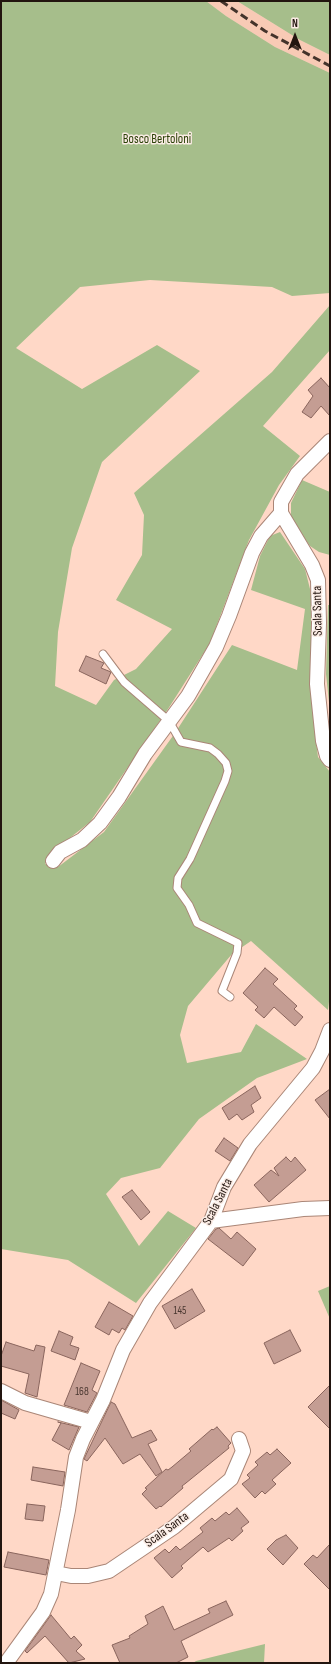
<!DOCTYPE html>
<style>
body{margin:0}
#map{position:relative;width:331px;height:1664px;overflow:hidden;background:#ffd8c7;font-family:"Sofia Sans Condensed",sans-serif}
canvas{display:block}
.frame{position:absolute;inset:0;border:2px solid #22150f;pointer-events:none}
.north{position:absolute;left:275px;top:16px;width:40px;height:40px;-webkit-text-stroke:3px #faebe4;paint-order:stroke;rotate:0deg;font-size:11px;font-weight:700;line-height:16px;text-align:center;color:#22150f}
.north::after{content:'';display:block;margin:auto;width:14px;height:18px;background:#22150f;clip-path:polygon(50% 0,100% 100%,50% 72%,0 100%)}
</style>
<div id="map">
<canvas width="331" height="1664"></canvas>
<div class="frame"></div>
<div class="north">N</div>
</div>
<script>
const context = document.querySelector('canvas').getContext('2d');
context.lineJoin = 'round';
function fillPath(path, color) { context.fillStyle = color; context.fill(path, 'evenodd'); }
const poly = rows => new Path2D(rows.map(r => 'M' + r).join(''));
function stroke(path, color, width, dash) { context.strokeStyle = color; context.lineWidth = width; context.lineCap = dash ? 'butt' : 'round'; context.setLineDash(dash || []); context.stroke(path); }
function drawText(font, color, halo, rows, align = 'center') {
  context.font = font + ' "Sofia Sans Condensed",sans-serif'; context.lineWidth = 3; context.setLineDash([]); context.textBaseline = 'middle'; context.strokeStyle = halo; context.fillStyle = color; for (const [text, x, y, turn = 0] of rows) {
    context.save(); context.translate(x, y); context.rotate((+turn || 0) * Math.PI / 180); context.textAlign = isNaN(turn) ? turn : align; if (halo) context.strokeText(text, 0, 0); context.fillText(text, 0, 0); context.restore();
  }
}
const built = poly([
 [206,1,237,1,300,40,330,55,330,73,275,47,226,16]
]);
const green = poly([
 [1,1,206,1,226,16,275,47,330,73,330,293,292,296,272,287,150,280,80,287,16,348,82,389,157,345,200,371,102,462,72,548,58,632,55,686,96,705,114,680,136,669,172,629,116,600,142,555,144,515,134,493,272,372,330,305,330,350,263,426,300,456,279,485,249,540,210,643,168,709,90,822,52,852,45,864,58,867,104,832,175,733,232,645,297,670,305,609,251,590,260,556,270,536,280,532,305,569,313,601,310,676,314,725,318,757,330,772,330,993,328,1010,251,941,232,954,188,1006,180,1035,187,1063,241,1052,256,1024,307,1059,257,1078,199,1119,160,1168,121,1178,106,1194,139,1246,168,1211,196,1228,136,1303,68,1260,1,1249],
 [237,1,330,1,330,55,300,40],
 [302,480,330,492,330,555,319,552,310,546,291,519,291,503],
 [328,605,330,605,330,712,326,674],
 [330,1286,330,1319,318,1291],
 [265,1644,264,1663,193,1663,196,1661]
]);
const building = poly([
 [321,378,330,388,330,416,321,406,311,418,302,412,313,396,308,390,321,378],
 [86,656,104,663,101,668,111,672,106,684,79,671,86,656],
 [265,968,278,979,273,984,297,1006,294,1009,303,1017,295,1026,274,1007,264,1018,255,1010,258,1007,243,993,265,968],
 [255,1086,261,1098,251,1105,254,1112,242,1120,237,1114,229,1120,222,1108,255,1086],
 [330,1089,330,1119,315,1100,330,1089],
 [224,1138,238,1148,230,1161,215,1151,224,1138],
 [286,1157,291,1162,295,1157,306,1170,269,1202,254,1185,271,1170,279,1176,274,1168,286,1157],
 [132,1190,150,1212,141,1220,122,1197,132,1190],
 [219,1228,231,1239,237,1232,256,1249,243,1266,208,1239,216,1229,219,1228],
 [192,1289,205,1311,175,1329,162,1306,192,1289],
 [109,1302,133,1316,125,1330,122,1328,119,1333,112,1329,109,1335,95,1327,109,1302],
 [290,1330,301,1351,274,1364,264,1343,290,1330],
 [59,1331,73,1337,70,1345,79,1348,75,1360,51,1351,59,1331],
 [6,1342,34,1351,36,1345,45,1347,37,1397,25,1393,29,1374,1,1366,1,1356,6,1342],
 [81,1363,100,1371,92,1390,97,1393,87,1412,64,1405,81,1363],
 [330,1385,330,1429,308,1407,330,1385],
 [1,1400,19,1410,15,1419,1,1413,1,1400],
 [111,1402,115,1404,132,1438,151,1430,157,1440,148,1444,162,1472,156,1476,140,1454,123,1464,105,1438,87,1461,84,1459,111,1402],
 [58,1422,79,1427,69,1450,52,1440,61,1423,58,1422],
 [217,1427,231,1443,228,1446,229,1448,186,1483,182,1486,183,1488,161,1507,160,1506,156,1509,142,1494,147,1489,145,1488,166,1469,168,1470,172,1467,191,1451,189,1449,212,1429,213,1430,217,1427],
 [277,1449,291,1463,272,1480,276,1484,265,1494,262,1491,255,1498,242,1484,250,1478,247,1475,258,1465,255,1462,267,1452,270,1455,277,1449],
 [33,1467,65,1472,63,1486,31,1480,33,1467],
 [27,1504,45,1506,43,1521,25,1519,27,1504],
 [237,1508,249,1522,241,1528,243,1531,232,1541,229,1538,208,1552,203,1547,181,1566,183,1568,172,1578,154,1558,165,1549,169,1553,176,1546,180,1550,203,1532,200,1528,212,1518,215,1521,226,1512,229,1515,237,1508],
 [286,1535,298,1548,283,1565,267,1549,276,1540,286,1535],
 [330,1544,330,1590,304,1564,313,1555,317,1558,330,1544],
 [8,1552,49,1560,46,1575,4,1567,8,1552],
 [226,1601,233,1615,181,1641,188,1657,176,1663,120,1663,112,1645,130,1638,129,1636,148,1624,145,1616,163,1606,174,1630,210,1613,208,1609,226,1601],
 [51,1615,71,1639,74,1636,82,1645,76,1651,85,1659,69,1663,45,1636,27,1653,25,1651,51,1615]
]);
const service = poly([
 [103,654,124,682,169,721,181,742,210,748,218,754,226,763,228,771,225,781,190,859,178,878,177,888,189,905,197,923,238,943,237,953,222,991,230,997]
]);
const minor = poly([
 [330,441,297,474,281,502,281,513,312,565,318,580,319,623,317,684,323,741,327,756,330,760],
 [53,861,60,852,82,840,100,823,119,797,145,754,188,696,216,647,229,616,252,553,261,536,281,513],
 [211,1221,303,1209,330,1208],
 [1,1391,25,1403,91,1422],
 [56,1573,71,1576,88,1576,109,1571,174,1527,231,1479,243,1451,239,1439],
 [6,1663,43,1612,51,1594,68,1510,76,1457,83,1439,103,1400,123,1350,150,1303,211,1221,224,1187,250,1144,313,1068,322,1051,330,1030]
]);
const rail = poly([
 [221,1,265,31,330,66]
]);
const numberNames = [
 ["145",180,1311],
 ["168",82,1392]
];
const parkNames = [
 ["Bosco Bertoloni",157,140]
];
const streetNames = [
 ["Scala Santa",318,611,-91],
 ["Scala Santa",218,1202,-63],
 ["Scala Santa",167,1530,-36]
];
fillPath(built, '#f8cab5');
fillPath(green, '#a6be8b');
fillPath(building, '#c49d93');
stroke(building, '#8a655d', 1);
stroke(service, '#aa8677', 9);
stroke(minor, '#aa8677', 16);
stroke(service, '#fff', 7);
stroke(minor, '#fff', 14);
stroke(rail, '#44332b', 3, [8, 4]);
drawText('11px', '#4a3730', null, numberNames);
drawText('13px', '#2a4006', '#faebe4', parkNames);
drawText('13px', '#22150f', '#faebe4', streetNames);
</script>
